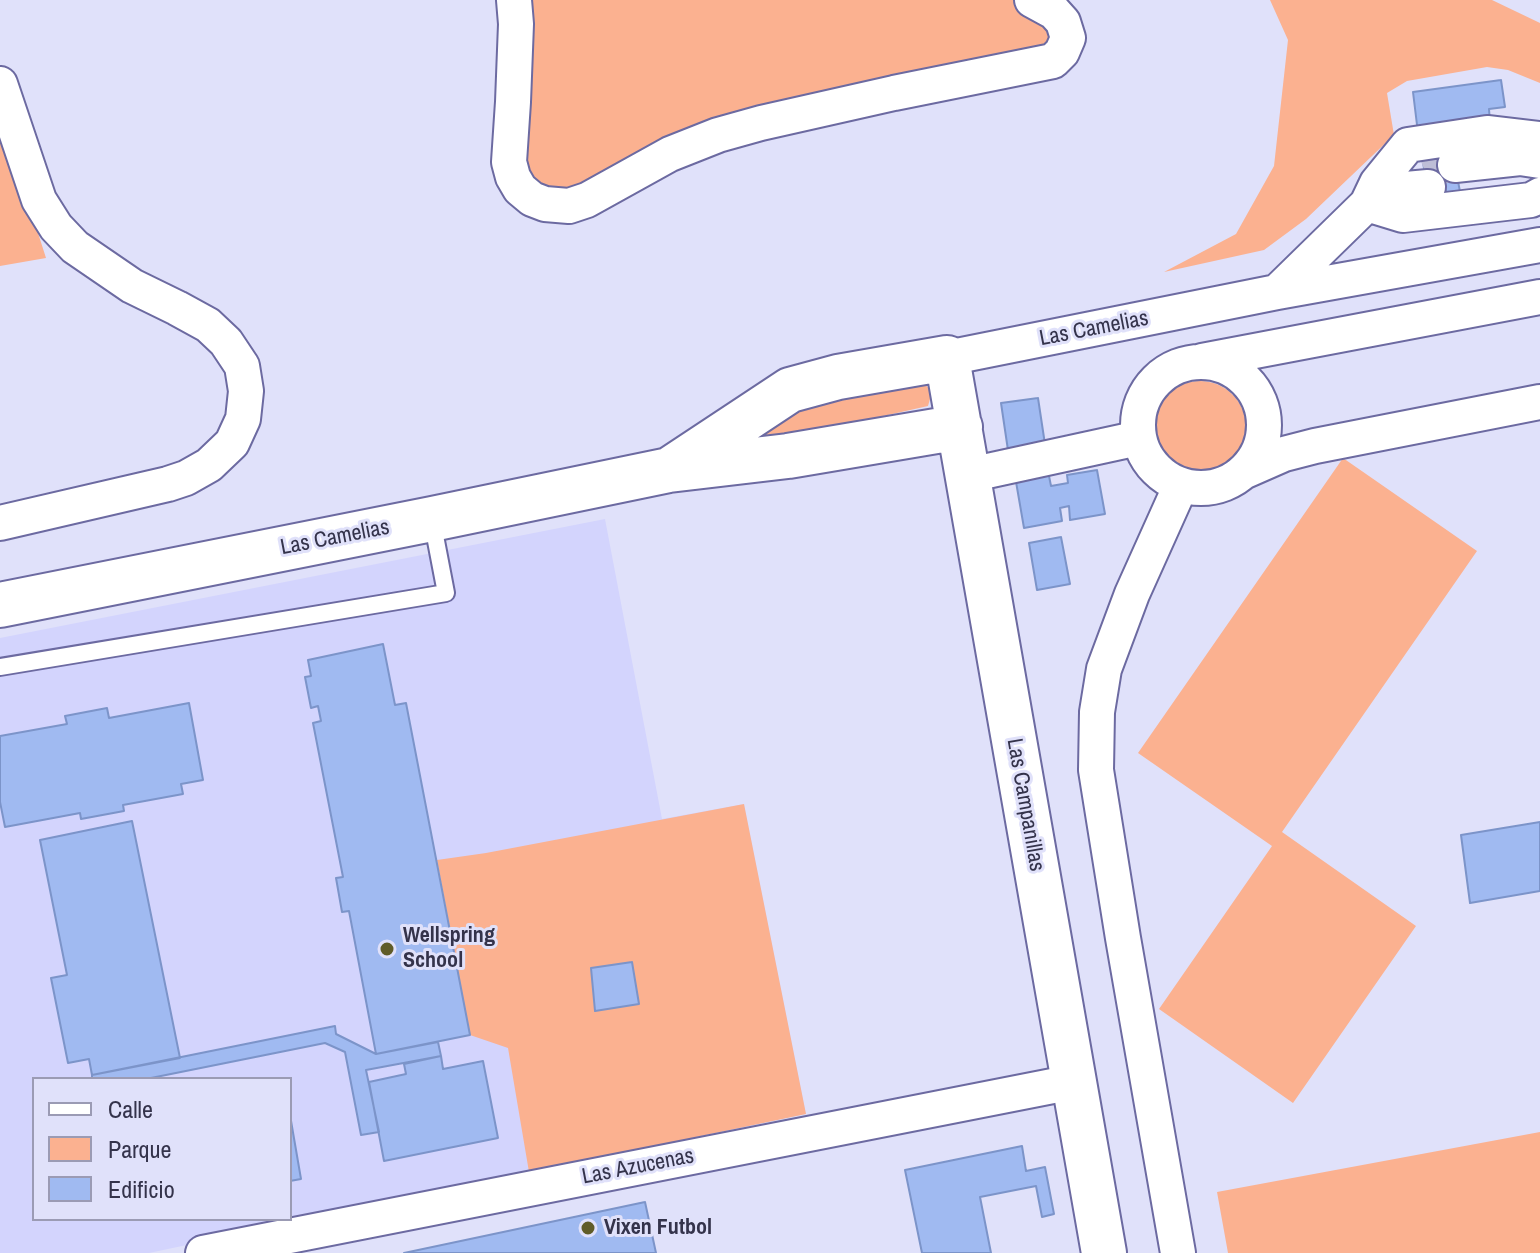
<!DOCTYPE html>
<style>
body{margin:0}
#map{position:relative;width:1540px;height:1253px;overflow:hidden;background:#e0e1fa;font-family:"Archivo Narrow",sans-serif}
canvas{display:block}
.legend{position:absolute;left:32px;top:1077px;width:260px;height:144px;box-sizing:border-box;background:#e0e1fa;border:2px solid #9b9bb4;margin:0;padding:10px 14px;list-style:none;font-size:24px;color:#34334b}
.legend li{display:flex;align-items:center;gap:16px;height:40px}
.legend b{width:40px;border:2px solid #9b9bb4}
</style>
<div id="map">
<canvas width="1540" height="1253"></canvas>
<ul class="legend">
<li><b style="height:10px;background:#fff"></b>Calle</li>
<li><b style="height:22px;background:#fbb190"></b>Parque</li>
<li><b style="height:22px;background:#a0baf1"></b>Edificio</li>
</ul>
</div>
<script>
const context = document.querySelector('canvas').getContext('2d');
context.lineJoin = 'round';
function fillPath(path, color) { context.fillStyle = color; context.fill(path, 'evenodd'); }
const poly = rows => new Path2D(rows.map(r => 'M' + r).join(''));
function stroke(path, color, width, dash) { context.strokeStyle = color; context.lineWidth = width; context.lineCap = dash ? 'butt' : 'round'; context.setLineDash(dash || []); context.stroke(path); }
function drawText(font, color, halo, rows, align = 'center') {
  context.font = font + ' "Archivo Narrow",sans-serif'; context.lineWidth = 6; context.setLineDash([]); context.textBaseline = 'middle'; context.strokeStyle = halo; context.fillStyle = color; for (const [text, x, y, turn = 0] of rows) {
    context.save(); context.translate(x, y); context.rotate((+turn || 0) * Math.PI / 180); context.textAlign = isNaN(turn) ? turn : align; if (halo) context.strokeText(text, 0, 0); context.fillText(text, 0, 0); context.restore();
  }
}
const built = poly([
 [605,519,662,819,744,804,806,1114,149,1253,0,1253,0,638],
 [34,1079,290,1079,290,1219,34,1219]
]);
const green = poly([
 [513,0,1032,0,1062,52,761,123,587,200,520,189],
 [1270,0,1492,0,1540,23,1540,83,1508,70,1487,67,1407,81,1387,93,1394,135,1306,219,1264,250,1164,272,1236,234,1274,166,1288,40],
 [0,114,46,258,0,266],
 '1154 427a46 46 0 1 1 92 0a46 46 0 1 1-92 0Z',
 [923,382,932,392,928,406,736,449,798,407],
 [1343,458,1477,551,1282,832,1416,926,1293,1103,1159,1009,1272,846,1138,753],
 [744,804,806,1114,529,1172,508,1048,470,1035,437,860,486,853],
 [1540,1132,1540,1253,1228,1253,1217,1192]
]);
const building = poly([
 [1501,80,1505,107,1489,109,1490,123,1418,133,1413,92,1501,80],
 [1451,145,1462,202,1431,208,1421,151,1451,145],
 [1038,398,1046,451,1009,457,1001,403,1038,398],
 [1097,470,1105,514,1070,520,1069,506,1060,508,1062,521,1024,528,1015,476,1048,471,1051,486,1068,483,1067,475,1097,470],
 [1061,537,1070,584,1037,590,1029,543,1061,537],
 [383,644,395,705,406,703,470,1035,376,1054,349,911,342,912,336,878,343,877,313,723,321,721,318,706,311,708,305,677,311,676,308,660,383,644],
 [189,703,203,780,181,784,183,794,123,805,124,811,81,819,80,813,5,827,0,802,0,736,67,724,65,716,107,708,109,718,189,703],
 [132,821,180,1058,92,1075,89,1059,68,1063,51,978,67,975,40,840,132,821],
 [1540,822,1540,891,1470,903,1461,835,1540,822],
 [632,962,639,1004,595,1011,591,968,632,962],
 [335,1026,336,1034,376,1054,438,1042,441,1056,366,1070,379,1132,361,1135,345,1052,325,1043,146,1079,92,1079,92,1075,335,1026],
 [441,1056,443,1069,483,1061,498,1138,384,1161,369,1082,406,1074,404,1064,441,1056],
 [290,1115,301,1179,290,1181,290,1115],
 [1022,1146,1026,1171,1045,1167,1054,1214,1042,1217,1036,1186,980,1197,991,1253,922,1253,905,1170,1022,1146],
 [645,1202,656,1253,404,1253,645,1202]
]);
const streetTunnel = poly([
 [1425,171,1432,168,1455,165]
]);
const lane = poly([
 [0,667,446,593,432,520]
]);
const street = poly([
 [514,0,516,24,513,102,509,162,513,177,520,189,532,199,545,204,569,206,587,200,670,154,718,135,761,123,894,93,1053,61,1062,52,1068,38,1063,22,1054,12,1032,0],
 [0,84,39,200,56,227,75,247,132,286,177,308,208,325,226,342,242,366,246,391,243,419,232,443,209,465,186,478,168,484,0,523],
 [1540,139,1487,133,1408,145,1377,183,1367,204,1403,215,1531,200,1540,195],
 [1455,165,1520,158,1540,161],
 [1277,292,1367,204,1395,190,1428,187],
 [947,358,1277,292,1540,245],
 [1202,361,1540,297],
 '1138 425a63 63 0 1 1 126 0a63 63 0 1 1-126 0Z',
 [1243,472,1284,454,1315,446,1540,402],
 [969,475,1139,438],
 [203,1253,1073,1082],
 [1178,1253,1123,938,1096,770,1097,712,1104,669,1132,594,1181,485]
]);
const secondary = poly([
 [669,470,790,390,838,377,947,358,1104,1253],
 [0,605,432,519,669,470,788,456,960,427]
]);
const markers = [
 [387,949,8,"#605c28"],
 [588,1228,8,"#605c28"]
];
const streetNames = [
 ["Las Camelias",1094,329,-11],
 ["Las Camelias",335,538,-11],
 ["Las Campanillas",1025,805,80],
 ["Las Azucenas",638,1167,-11]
];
const poiNames = [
 ["Wellspring",403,936],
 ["School",403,961],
 ["Vixen Futbol",604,1228]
];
fillPath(built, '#d3d4fd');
fillPath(green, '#fbb190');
fillPath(building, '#a0baf1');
stroke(building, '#7c94c9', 2);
stroke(streetTunnel, '#bebed7', 34, [34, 17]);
stroke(lane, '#6c6aa1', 20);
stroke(street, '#6c6aa1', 38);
stroke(secondary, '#6c6aa1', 48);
stroke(lane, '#fff', 16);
stroke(street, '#fff', 34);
stroke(secondary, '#fff', 44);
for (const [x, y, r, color] of markers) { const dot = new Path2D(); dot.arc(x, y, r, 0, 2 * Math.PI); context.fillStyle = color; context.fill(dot); stroke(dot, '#e0e1fa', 3); }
drawText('22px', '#34334b', '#e0e1fa', streetNames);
drawText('bold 22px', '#34334b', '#e0e1fa', poiNames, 'left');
</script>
